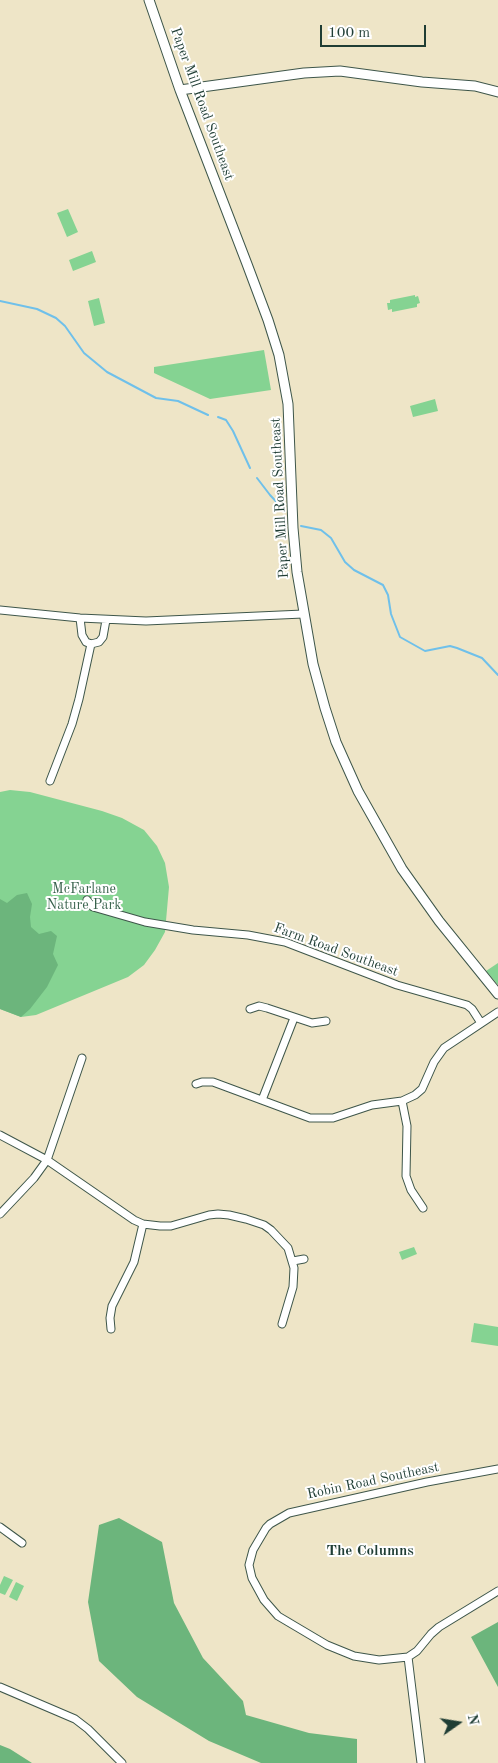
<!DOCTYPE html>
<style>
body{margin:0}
#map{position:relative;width:498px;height:1763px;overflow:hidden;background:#eee5c7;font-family:"Old Standard TT",serif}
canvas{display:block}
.north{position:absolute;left:433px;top:1698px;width:50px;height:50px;-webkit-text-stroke:4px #fff;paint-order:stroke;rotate:77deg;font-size:14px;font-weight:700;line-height:20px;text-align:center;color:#1f3d34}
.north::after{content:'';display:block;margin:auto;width:18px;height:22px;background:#1f3d34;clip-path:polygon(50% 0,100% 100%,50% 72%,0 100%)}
.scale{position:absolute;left:320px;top:25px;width:106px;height:22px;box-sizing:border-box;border:2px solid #1f3d34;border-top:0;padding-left:6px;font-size:15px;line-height:18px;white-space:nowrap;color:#1f3d34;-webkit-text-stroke:4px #fff;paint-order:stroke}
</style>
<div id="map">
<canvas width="498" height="1763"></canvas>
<div class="north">N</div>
<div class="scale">100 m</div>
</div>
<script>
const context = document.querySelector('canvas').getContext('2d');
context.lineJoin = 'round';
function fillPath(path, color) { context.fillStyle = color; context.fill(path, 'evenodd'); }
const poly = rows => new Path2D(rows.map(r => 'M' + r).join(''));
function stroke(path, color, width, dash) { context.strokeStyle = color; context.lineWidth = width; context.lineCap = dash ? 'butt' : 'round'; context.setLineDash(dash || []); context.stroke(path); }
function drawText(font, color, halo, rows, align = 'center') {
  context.font = font + ' "Old Standard TT",serif'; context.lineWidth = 4; context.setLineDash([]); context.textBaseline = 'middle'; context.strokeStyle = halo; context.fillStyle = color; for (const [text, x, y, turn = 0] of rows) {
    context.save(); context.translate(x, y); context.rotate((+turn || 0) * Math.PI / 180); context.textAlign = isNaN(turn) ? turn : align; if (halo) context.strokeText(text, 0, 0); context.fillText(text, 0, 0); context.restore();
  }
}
const green = poly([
 [68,209,78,232,67,237,57,213],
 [92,251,96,262,73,271,69,260],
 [415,295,415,297,418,296,420,303,417,304,417,307,392,312,392,309,388,310,387,303,390,303,390,300],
 [99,298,105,323,94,326,88,301],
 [264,350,271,390,210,399,154,373,154,367],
 [435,399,438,411,413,417,410,406],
 [10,790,30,792,102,811,122,818,144,830,157,846,165,863,169,887,165,932,155,950,144,965,128,977,36,1015,21,1017,0,1009,0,792],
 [498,963,498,985,486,971],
 [414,1247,417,1254,402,1260,399,1252],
 [474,1323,498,1327,498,1346,471,1342],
 [4,1576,13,1580,5,1595,0,1593,0,1585],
 [16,1582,24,1586,17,1601,9,1597]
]);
const forest = poly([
 [27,893,32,904,30,917,31,927,39,934,51,931,57,936,53,954,58,965,47,987,30,1009,21,1017,0,1009,0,899,7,903,17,895],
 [119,1518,162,1542,174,1603,203,1658,243,1701,246,1715,309,1733,357,1739,357,1763,261,1763,209,1741,137,1697,99,1661,88,1602,99,1525],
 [498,1622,498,1687,471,1637],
 [0,1745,10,1749,32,1763,0,1763]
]);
const stream = poly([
 [0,301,37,309,56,318,65,326,84,353,107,372,156,398,178,401,208,415],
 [218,417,226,420,233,431,250,468],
 [257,478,270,495,283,509],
 [301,526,321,530,331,538,345,562,354,570,383,585,388,595,391,614,400,637,425,651,450,646,457,648,482,658,498,675]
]);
const minor = poly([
 [0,610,80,618,146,621,303,614],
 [80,618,82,635,86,642,91,644,99,642,103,637,106,620],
 [50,781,72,724,79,699,91,644],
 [87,900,93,907,145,922,193,930,248,935,285,942,397,985,467,1005,472,1009,481,1023],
 [250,1009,259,1006,267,1008,312,1023,326,1021],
 [196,1084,202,1082,213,1082,310,1118,333,1118,372,1105,402,1101,415,1095,422,1089,434,1062,444,1048,498,1012],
 [262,1100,294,1018],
 [402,1101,407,1126,406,1176,411,1190,423,1208],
 [0,1135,47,1160,134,1220,143,1224,160,1226,171,1226,209,1215,218,1214,229,1215,246,1219,264,1225,271,1230,288,1248,294,1268,293,1287,282,1324],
 [0,1214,34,1178,47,1160,82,1058],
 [293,1261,304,1259],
 [111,1329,110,1318,112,1306,134,1262,143,1224],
 [498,1469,427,1482,289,1513,270,1524,266,1528,253,1550,249,1565,252,1578,264,1600,278,1616,327,1645,354,1656,379,1660,408,1657,417,1651,431,1634,439,1627,498,1591],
 [0,1527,22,1543],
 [408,1657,421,1763],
 [0,1687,75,1719,88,1729,122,1763]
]);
const tertiary = poly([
 [149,0,180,90,247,264,268,320,279,355,288,404,293,528,297,572,313,664,325,708,336,742,358,791,402,869,439,921,498,994],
 [180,90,304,73,340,71,422,82,475,86,498,92]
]);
const streetNames = [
 ["Paper Mill Road Southeast",202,104,70],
 ["Paper Mill Road Southeast",280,498,-93],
 ["Farm Road Southeast",336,950,20],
 ["Robin Road Southeast",373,1481,-12]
];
const parkNames = [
 ["McFarlane",84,889],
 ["Nature Park",84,905]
];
const neighbourhoodNames = [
 ["The Columns",370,1551]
];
fillPath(green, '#85d392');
fillPath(forest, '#6cb57c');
stroke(stream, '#6fc0ea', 2);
stroke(minor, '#3e564a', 9);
stroke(tertiary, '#3e564a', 11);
stroke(minor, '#fff', 7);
stroke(tertiary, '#fff', 9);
drawText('14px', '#1f3d34', '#fff', streetNames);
drawText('14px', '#38624c', '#fff', parkNames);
drawText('bold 15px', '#1f3d34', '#fff', neighbourhoodNames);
</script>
